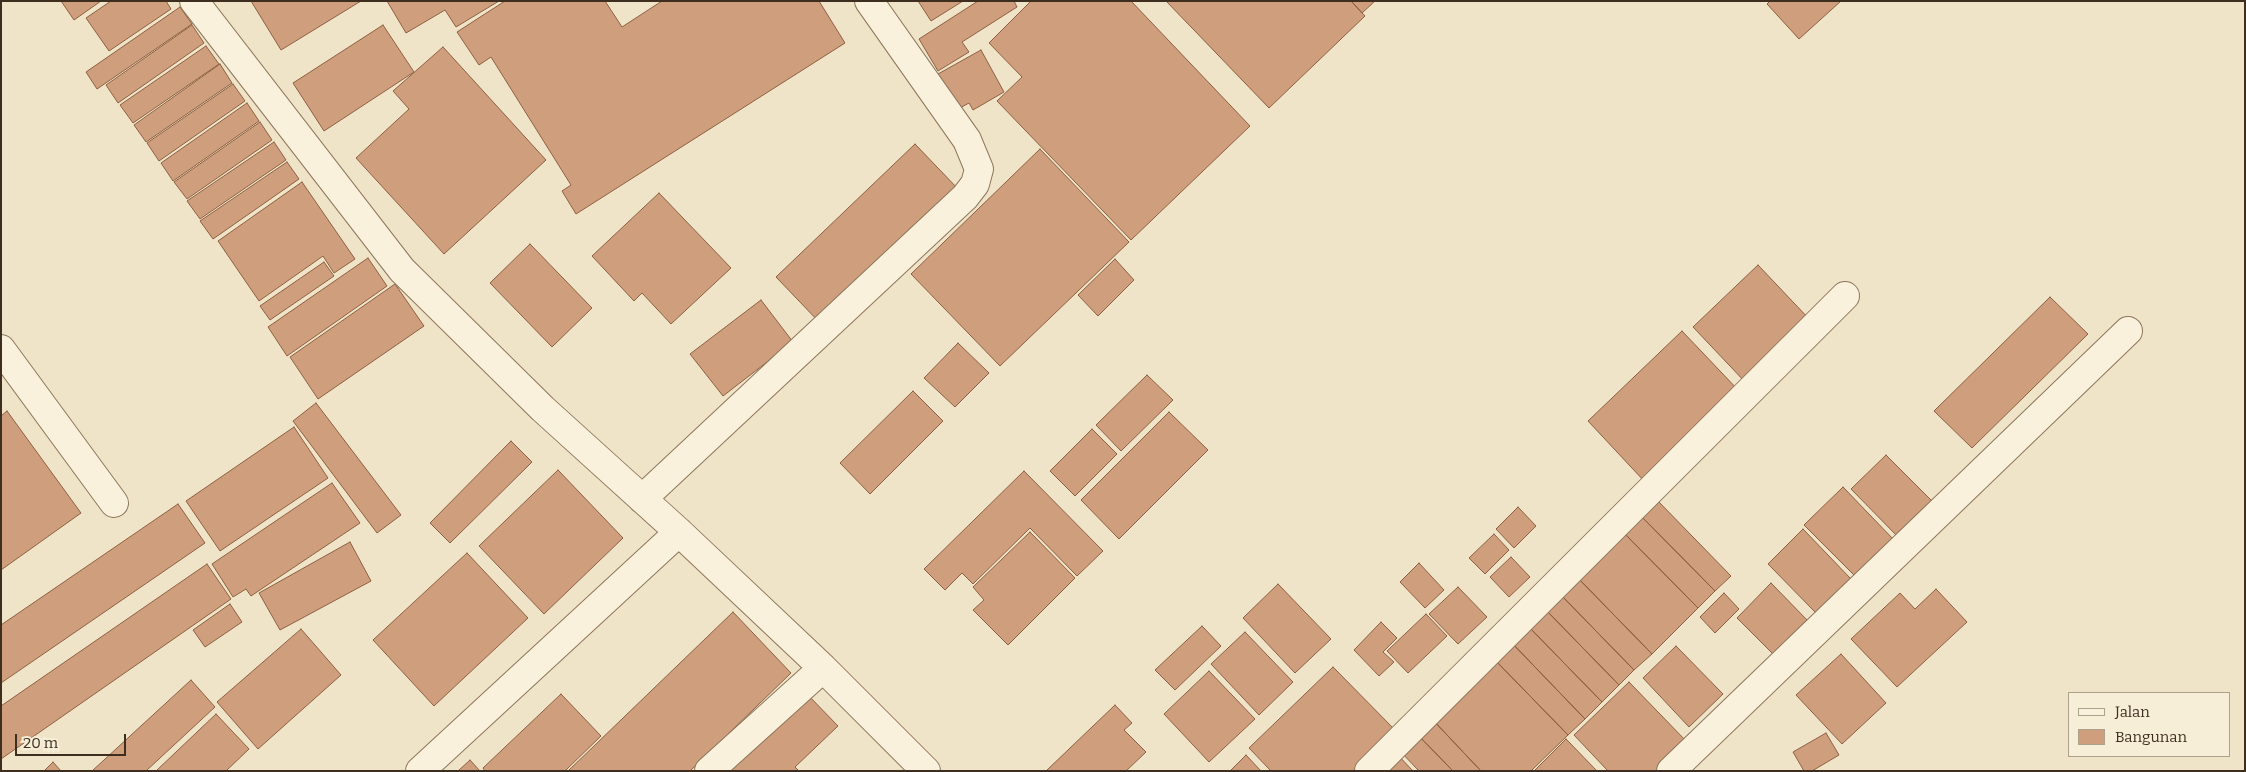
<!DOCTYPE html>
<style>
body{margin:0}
#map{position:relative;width:2246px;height:772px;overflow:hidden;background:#f0e4c8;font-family:Bitter,serif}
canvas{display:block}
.frame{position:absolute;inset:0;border:2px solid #3d2e20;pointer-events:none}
.legend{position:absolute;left:2068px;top:692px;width:162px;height:65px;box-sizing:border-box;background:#f7eed8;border:1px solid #ada18e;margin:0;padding:6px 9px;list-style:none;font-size:15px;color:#3d2e20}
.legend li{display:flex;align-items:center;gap:10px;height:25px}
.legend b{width:25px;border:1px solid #ada18e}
.scale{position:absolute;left:15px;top:734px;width:111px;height:22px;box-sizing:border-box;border:2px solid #3d2e20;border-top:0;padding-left:6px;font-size:15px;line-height:18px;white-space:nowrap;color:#3d2e20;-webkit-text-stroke:4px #f7eed8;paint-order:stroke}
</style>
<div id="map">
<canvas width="2246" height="772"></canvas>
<div class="frame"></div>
<ul class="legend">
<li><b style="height:6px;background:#faf1dc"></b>Jalan</li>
<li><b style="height:14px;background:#cf9f7d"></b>Bangunan</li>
</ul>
<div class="scale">20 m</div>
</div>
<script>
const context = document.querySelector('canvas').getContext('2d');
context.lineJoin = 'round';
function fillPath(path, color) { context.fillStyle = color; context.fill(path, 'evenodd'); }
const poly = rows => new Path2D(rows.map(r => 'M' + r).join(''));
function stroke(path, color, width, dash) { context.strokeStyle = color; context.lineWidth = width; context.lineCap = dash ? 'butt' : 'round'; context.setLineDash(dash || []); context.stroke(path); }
const building = poly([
 [61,1,101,1,74,20,61,1],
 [111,1,166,1,171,9,109,51,86,18,111,1],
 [251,1,361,1,281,50,251,1],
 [387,1,499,1,456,27,445,10,406,33,387,1],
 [505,1,605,1,622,27,662,1,819,1,845,43,576,214,562,191,571,185,491,57,479,65,457,32,505,1],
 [918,1,963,1,931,21,918,1],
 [978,1,1014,1,1017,7,962,42,969,52,938,71,919,39,978,1],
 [1031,1,1131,1,1250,126,1131,240,997,101,1022,77,989,43,1031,1],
 [1166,1,1351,1,1365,16,1269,108,1166,1],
 [1351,1,1375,1,1362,13,1351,1],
 [1770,1,1841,1,1799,39,1767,4,1770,1],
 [180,7,192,24,97,89,86,72,180,7],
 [192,25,204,43,118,103,106,85,192,25],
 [383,25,414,72,324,131,293,83,383,25],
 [206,46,219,64,133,123,120,105,206,46],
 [443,47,546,160,444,254,356,158,409,109,393,91,443,47],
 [981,50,1004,92,973,110,969,103,958,109,938,74,981,50],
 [220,64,232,83,146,142,134,125,220,64],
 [233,84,245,101,159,161,147,143,233,84],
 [247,103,259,121,173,181,161,163,247,103],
 [260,122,272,140,187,199,174,182,260,122],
 [274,142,286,160,200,219,187,201,274,142],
 [915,144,960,191,821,324,776,277,915,144],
 [1040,149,1129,242,1000,366,911,274,1040,149],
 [287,162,299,179,213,239,200,221,287,162],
 [302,182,355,259,334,273,323,256,259,301,218,241,302,182],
 [659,193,731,268,671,324,642,293,634,301,592,256,659,193],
 [530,244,592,308,552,347,490,283,530,244],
 [368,258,387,286,287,356,268,327,368,258],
 [1115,259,1134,280,1098,316,1078,295,1115,259],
 [324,262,334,276,270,320,260,306,324,262],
 [1758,265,1812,322,1747,384,1693,327,1758,265],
 [395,284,424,326,318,399,290,357,395,284],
 [2050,297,2088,334,1972,448,1934,411,2050,297],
 [761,300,793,342,723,396,690,354,761,300],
 [1682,331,1740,392,1645,482,1588,421,1682,331],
 [958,343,989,373,955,407,924,378,958,343],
 [1147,375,1173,400,1121,451,1096,425,1147,375],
 [913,391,943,421,870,494,840,463,913,391],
 [316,403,401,515,377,533,293,421,316,403],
 [7,411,81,513,1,570,1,416,7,411],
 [1169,412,1208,450,1119,539,1081,500,1169,412],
 [294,427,328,478,220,551,186,501,294,427],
 [1092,429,1117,454,1075,496,1050,471,1092,429],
 [511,441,532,462,450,543,430,523,511,441],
 [1886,455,1935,504,1900,539,1851,489,1886,455],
 [558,470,623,538,544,614,479,546,558,470],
 [1024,471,1103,551,1077,576,1030,528,973,584,962,573,945,590,924,569,1024,471],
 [332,483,360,523,251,596,246,589,233,597,212,564,332,483],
 [1843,487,1894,540,1856,577,1804,525,1843,487],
 [1656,499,1731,576,1715,591,1640,515,1656,499],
 [178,504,205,543,1,683,1,625,178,504],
 [1518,507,1536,526,1514,548,1496,529,1518,507],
 [1640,515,1715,591,1698,608,1623,532,1640,515],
 [1803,529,1851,579,1816,613,1768,564,1803,529],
 [1030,532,1075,578,1008,645,973,610,984,600,973,587,1030,532],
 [1623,532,1698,608,1652,654,1576,576,1623,532],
 [1494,534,1509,550,1485,574,1469,558,1494,534],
 [350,542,371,581,280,630,259,593,350,542],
 [467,553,528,618,434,706,373,640,467,553],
 [1511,557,1530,577,1509,597,1490,577,1511,557],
 [1419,563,1444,590,1425,608,1400,582,1419,563],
 [207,564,231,599,1,759,1,706,207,564],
 [1576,576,1652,654,1634,670,1559,593,1576,576],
 [1771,583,1808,621,1774,655,1737,618,1771,583],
 [1278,584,1331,639,1295,673,1243,618,1278,584],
 [1458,587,1487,617,1458,644,1429,614,1458,587],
 [1936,589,1967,622,1897,687,1851,639,1900,593,1915,609,1936,589],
 [1559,593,1634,670,1619,685,1544,608,1559,593],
 [1724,593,1739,609,1715,633,1700,617,1724,593],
 [230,604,242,622,205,647,193,630,230,604],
 [1544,608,1619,685,1602,702,1527,625,1544,608],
 [733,612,791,673,690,771,568,771,733,612],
 [1426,614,1447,636,1408,673,1387,651,1426,614],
 [1381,622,1397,638,1383,652,1394,662,1379,676,1354,650,1381,622],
 [1527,625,1602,702,1585,719,1510,641,1527,625],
 [1202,626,1221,646,1175,690,1155,670,1202,626],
 [301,629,341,675,258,749,217,702,301,629],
 [1245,632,1293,682,1259,715,1211,664,1245,632],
 [1510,641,1585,719,1568,735,1493,658,1510,641],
 [1676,646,1723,694,1689,727,1643,678,1676,646],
 [1841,654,1886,703,1842,744,1796,695,1841,654],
 [1493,658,1568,735,1531,771,1481,771,1431,718,1493,658],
 [1333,667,1395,730,1353,771,1271,771,1249,748,1333,667],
 [1209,671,1255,719,1209,762,1164,714,1209,671],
 [191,680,215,707,146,771,92,771,191,680],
 [1629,682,1688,743,1660,771,1608,771,1574,735,1629,682],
 [561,694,601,736,565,771,485,771,483,768,561,694],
 [807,694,838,726,795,767,799,771,726,771,807,694],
 [1115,705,1132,723,1124,730,1146,752,1126,771,1046,771,1115,705],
 [216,714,249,749,226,771,156,771,216,714],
 [1431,718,1481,771,1453,771,1416,733,1431,718],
 [1416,733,1453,771,1419,771,1399,750,1416,733],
 [1826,733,1839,755,1812,771,1804,771,1793,752,1826,733],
 [1566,739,1597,771,1534,771,1566,739],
 [1395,752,1413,771,1376,771,1395,752],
 [1246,755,1261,771,1230,771,1246,755],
 [470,760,480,771,458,771,470,760],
 [53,762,61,771,44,771,53,762]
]);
const minor = poly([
 [194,1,402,270,543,409,679,532,823,668,926,771],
 [1,349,114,503],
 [642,499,965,197,975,184,979,169,967,140,869,1],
 [420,771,679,532],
 [709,771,823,668],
 [1369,771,1845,296],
 [1671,771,2128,331]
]);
fillPath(building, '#cf9f7d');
stroke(building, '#8d5f41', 1);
stroke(minor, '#8d765c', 30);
stroke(minor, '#faf1dc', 28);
</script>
